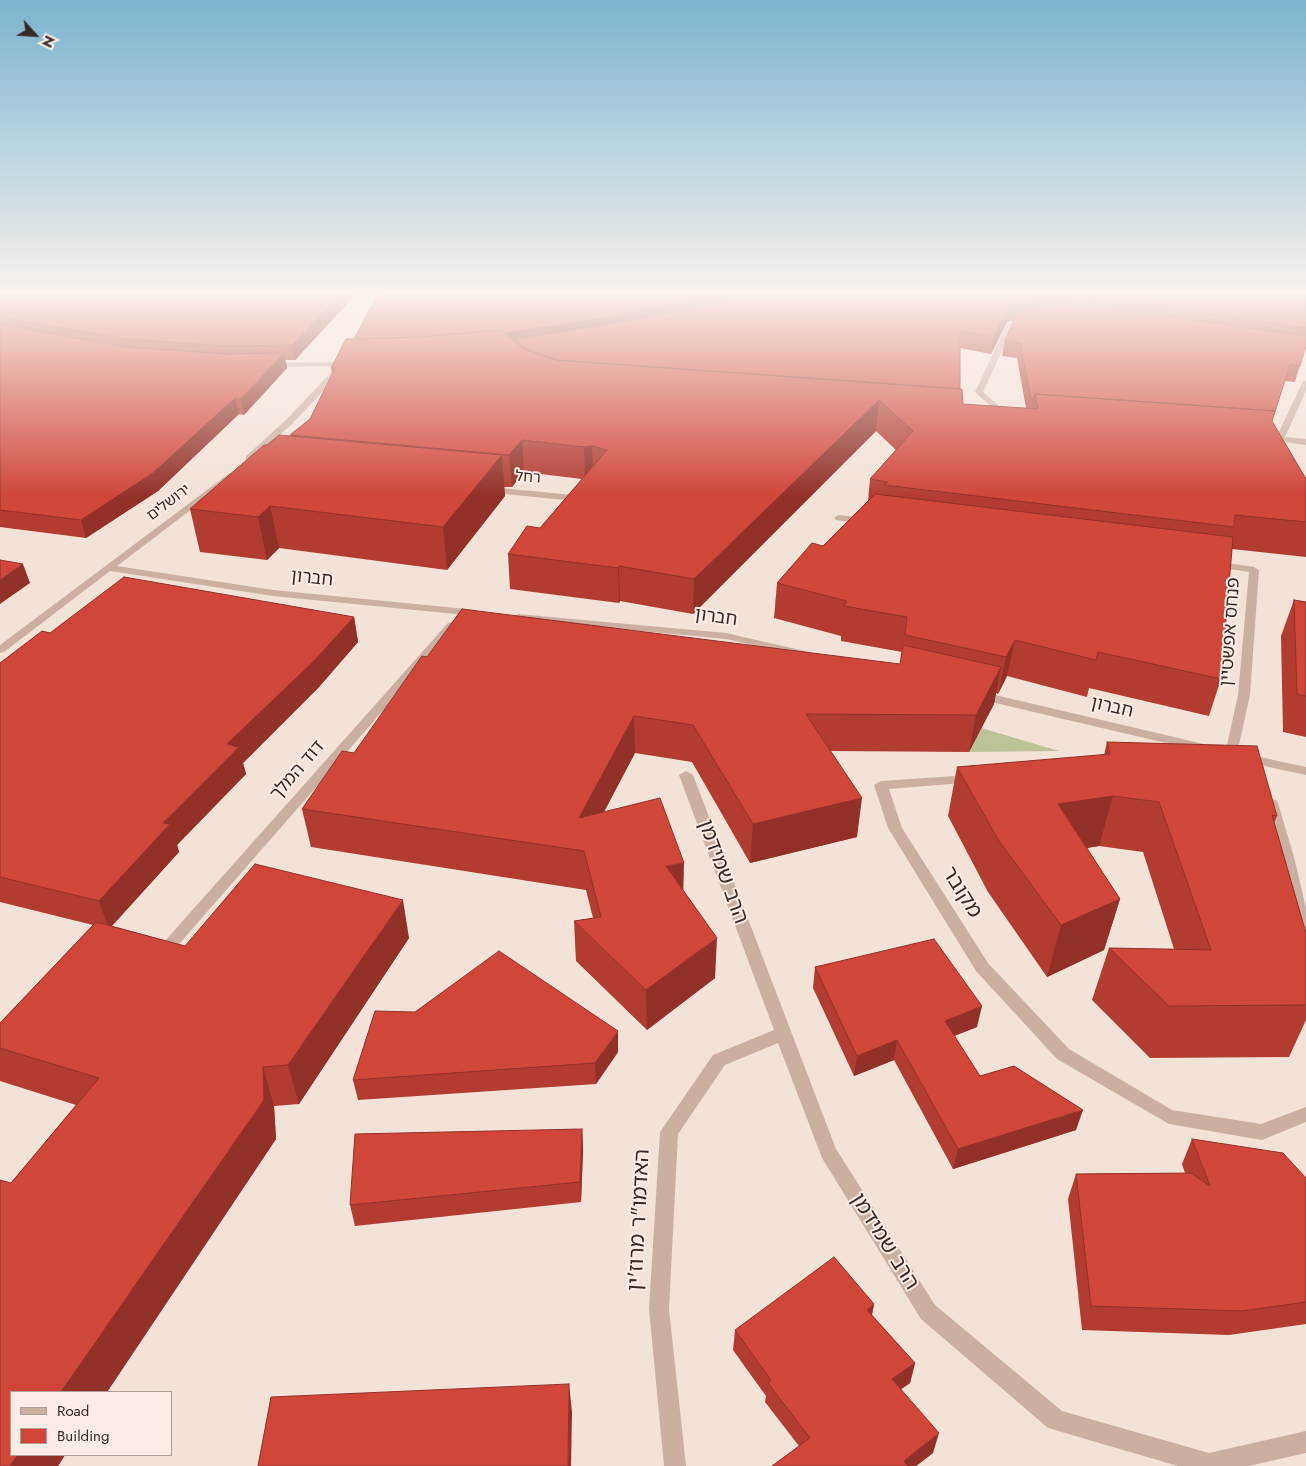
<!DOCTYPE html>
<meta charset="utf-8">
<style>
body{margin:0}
#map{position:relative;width:1306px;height:1466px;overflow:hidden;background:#f3e2d8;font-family:Jost,sans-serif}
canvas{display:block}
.legend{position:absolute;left:10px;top:1391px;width:162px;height:65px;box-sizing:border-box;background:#fbede5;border:1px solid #ad9e99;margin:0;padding:6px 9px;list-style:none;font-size:15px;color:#372826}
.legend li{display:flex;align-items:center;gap:10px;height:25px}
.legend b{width:25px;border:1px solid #ad9e99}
.north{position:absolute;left:10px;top:10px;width:50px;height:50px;-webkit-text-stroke:4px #fbede5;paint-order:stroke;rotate:116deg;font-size:14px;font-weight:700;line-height:20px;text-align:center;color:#372826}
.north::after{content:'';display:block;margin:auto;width:18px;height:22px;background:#372826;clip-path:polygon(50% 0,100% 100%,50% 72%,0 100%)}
</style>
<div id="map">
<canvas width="1306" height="1466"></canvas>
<ul class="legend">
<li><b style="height:6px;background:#ccafa3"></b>Road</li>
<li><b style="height:14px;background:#d04639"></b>Building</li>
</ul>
<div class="north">N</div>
</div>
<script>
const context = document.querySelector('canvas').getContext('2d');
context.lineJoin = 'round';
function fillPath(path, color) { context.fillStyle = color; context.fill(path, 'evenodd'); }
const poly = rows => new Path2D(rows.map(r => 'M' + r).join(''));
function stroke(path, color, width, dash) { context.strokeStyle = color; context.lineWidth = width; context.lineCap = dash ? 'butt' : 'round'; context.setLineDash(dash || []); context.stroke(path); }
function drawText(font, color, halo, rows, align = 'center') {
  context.font = font + ' Jost,"Noto Sans Hebrew",sans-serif'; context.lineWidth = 4; context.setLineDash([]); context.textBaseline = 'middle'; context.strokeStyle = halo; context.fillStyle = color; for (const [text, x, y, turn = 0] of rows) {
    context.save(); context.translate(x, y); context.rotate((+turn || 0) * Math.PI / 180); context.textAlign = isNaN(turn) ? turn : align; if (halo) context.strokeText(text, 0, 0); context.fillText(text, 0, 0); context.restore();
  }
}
const green = poly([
 [981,728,1059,751,969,752]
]);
const minor = poly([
 [1026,320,1030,322,1029,324,1013,327,983,392,1008,414,1009,416,1005,419,975,392,1007,324,1026,320],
 [349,362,352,362,352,366,343,366,343,370,292,424,252,460,246,460,246,456,286,420,337,366,269,367,265,365,266,363,349,362],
 [1303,381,1306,381,1306,391,1285,437,1306,439,1306,445,1263,439,1263,435,1266,434,1277,436,1303,381],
 [231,472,236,475,234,477,117,566,273,590,476,610,481,613,476,616,273,596,110,571,4,652,0,653,0,645,231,472],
 [489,487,574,495,579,498,574,501,486,492,484,490,489,487],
 [839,515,865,518,870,521,865,524,836,520,834,518,839,515],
 [1215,561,1254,567,1259,570,1250,695,1237,754,1231,758,1225,754,1238,695,1249,572,1211,566,1210,564,1211,562,1215,561],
 [518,614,726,633,809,652,811,654,805,657,726,639,514,619,513,617,518,614],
 [452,622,458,625,456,627,166,959,161,961,156,959,153,955,156,951,448,623,452,622],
 [978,691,1204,744,1210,748,1204,752,974,698,972,695,974,692,978,691],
 [1246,754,1306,767,1306,775,1241,761,1240,758,1241,755,1246,754],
 [686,771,693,775,836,1149,935,1305,1062,1411,1209,1453,1306,1431,1306,1453,1249,1466,1178,1466,1048,1428,921,1319,822,1158,778,1043,725,1065,678,1134,669,1309,686,1466,664,1466,649,1309,660,1132,713,1055,774,1030,679,775,686,771],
 [970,775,977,779,975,782,889,789,902,828,988,963,1069,1049,1172,1110,1261,1124,1306,1107,1306,1122,1262,1140,1169,1124,1057,1059,976,971,888,828,874,785,881,781,970,775],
 [1271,799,1276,800,1278,803,1294,857,1306,908,1306,947,1301,945,1298,941,1280,857,1264,803,1266,800,1271,799]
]);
const wall = poly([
 [0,292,358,292,295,360,285,360,287,368,244,415,239,414,158,491,86,538,0,527],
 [379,292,1306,292,1306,346,1295,382,1285,381,1272,421,1306,479,1306,557,1232,549,1221,679,1209,716,1089,688,1087,697,1007,676,998,694,996,693,994,704,969,752,830,751,857,837,750,863,692,762,635,753,604,812,683,891,715,978,647,1030,576,961,574,921,593,918,586,890,311,847,302,809,354,753,427,657,900,664,902,652,841,641,841,636,774,618,777,583,823,546,868,502,870,479,896,450,876,431,693,614,620,601,619,603,510,589,508,554,540,528,582,479,524,472,512,487,504,487,505,496,447,570,279,548,267,560,200,552,190,509,267,445,291,436,290,435,310,419,332,374,331,368,354,339],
 [1014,320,1005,340,1002,356,1017,358,1026,408,963,404,960,389,960,348,991,354,1007,322],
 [1294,600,1306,602,1306,737,1283,732,1281,636],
 [354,617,358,642,319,687,243,763,246,774,177,845,179,852,112,926,185,946,409,938,299,1104,274,1106,276,1139,107,1392,11,1392,65,1455,58,1466,0,1466,11,1183,76,1105,0,1081,0,1023,93,925,0,902,0,663,50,633],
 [1107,742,1277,816,1274,823,1306,933,1306,1020,1289,1057,1150,1058,1092,1000,1109,948,1174,949,1143,852,1099,846,1087,848,1120,899,1104,950,1047,977,988,892,948,816,957,767,1104,755],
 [815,967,977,1027,954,1036,980,1076,1076,1130,953,1169,894,1060,854,1076,813,988],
 [618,1052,596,1084,358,1100,353,1080],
 [582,1129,583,1149,581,1202,355,1226,350,1205],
 [1192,1139,1306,1178,1306,1324,1229,1335,1082,1330,1068,1199,1076,1174,1185,1173,1182,1164],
 [874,1304,872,1315,915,1363,910,1383,901,1389,933,1453,916,1466,772,1466,799,1446,765,1402,766,1396,733,1350,735,1330]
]);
const shadedWall = poly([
 [343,292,358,292,295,360,292,345],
 [730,292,793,292,703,314,515,339,516,349,420,340],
 [1058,294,1055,310,1007,322,991,354,994,337,1009,306],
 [284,353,287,368,244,415,241,399],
 [235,398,239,414,158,491,86,538,81,520],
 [879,400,876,431,693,614,694,579],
 [522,440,524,472,512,487,509,455],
 [592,446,593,478,585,479,584,447],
 [502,455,505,496,447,570,443,527],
 [270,506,279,548,267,560,258,517],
 [23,564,30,583,0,604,0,580],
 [619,566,620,601,619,603,618,568],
 [354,617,358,642,319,687,243,763,246,774,177,845,179,852,109,929,99,901,227,744],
 [1015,640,1007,676,998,694,1006,657],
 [1001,667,994,704,969,752,976,715],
 [634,716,635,753,583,851,579,818],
 [1113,796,1099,846,1046,854,1058,804],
 [862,798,857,837,750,863,753,824],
 [684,863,683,902,666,866],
 [1120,899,1104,950,1047,977,1061,925],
 [403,900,409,938,299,1104,288,1065],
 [717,938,715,978,647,1030,646,990],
 [982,1006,977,1027,941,1041,945,1021],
 [618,1031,618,1052,596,1084,595,1063],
 [897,1040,894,1060,854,1076,857,1056],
 [263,1067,274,1106,276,1139,107,1392,61,1392],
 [1083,1110,1076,1130,953,1169,958,1149],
 [582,1129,583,1149,581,1202,580,1182],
 [874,1304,870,1325,867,1310],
 [915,1363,910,1383,887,1399,892,1379],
 [569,1384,572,1412,571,1466,568,1466],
 [939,1433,933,1453,916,1466,902,1466,904,1461],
 [18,1455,65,1455,58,1466,10,1466]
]);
const building = poly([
 [0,292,343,292,292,345,228,346,125,339,0,317,0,292],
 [379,292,730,292,703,298,603,318,505,333,501,330,419,337,354,339,379,292],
 [759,292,1306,292,1306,328,1126,301,1058,294,1009,306,994,337,960,331,960,389,556,360,528,350,515,339,604,325,704,306,759,292],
 [1058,303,1125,310,1306,336,1306,346,1300,366,1290,364,1274,415,1275,411,1035,394,1034,399,1031,399,1020,343,1005,340,1017,313,1058,303],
 [0,324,125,347,228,354,284,353,241,399,235,398,153,473,81,520,0,510,0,324],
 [501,330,522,348,556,360,962,389,963,404,1038,409,1035,394,1275,411,1272,421,1306,479,1306,522,1235,515,1234,527,884,485,888,482,870,479,913,431,879,400,694,579,619,566,618,568,508,554,527,526,540,528,607,450,592,446,584,447,522,440,509,455,290,435,310,419,335,368,331,368,346,339,419,337,501,330],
 [279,435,502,455,443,527,270,506,258,517,190,509,264,445,267,445,279,435],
 [875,494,1233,537,1221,679,1098,652,1096,660,1015,640,1006,657,905,635,907,617,844,606,847,601,777,583,812,543,823,546,875,494],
 [0,560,23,564,0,580,0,560],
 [124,577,354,617,314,661,227,744,239,747,163,823,170,824,99,901,0,877,0,663,42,631,50,633,124,577],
 [1294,600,1306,602,1306,696,1297,694,1294,600],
 [462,609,900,664,903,645,1001,667,976,715,806,714,862,798,753,824,693,725,634,716,579,818,660,798,684,863,666,866,717,938,646,990,574,921,601,917,584,851,302,809,342,751,354,753,422,656,427,657,462,609],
 [1107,742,1257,746,1277,816,1272,815,1306,933,1306,1005,1169,1006,1109,948,1211,950,1159,802,1113,796,1058,804,1120,899,1061,925,999,841,957,767,1110,754,1107,742],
 [255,864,403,900,288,1065,263,1067,264,1100,61,1392,11,1392,11,1455,18,1455,10,1466,0,1466,0,1180,11,1183,99,1078,0,1048,0,1023,96,922,185,946,255,864],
 [934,939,982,1006,945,1021,980,1076,1014,1066,1083,1110,958,1149,897,1040,857,1056,815,967,934,939],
 [499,951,618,1031,595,1063,353,1080,375,1011,415,1012,499,951],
 [582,1129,580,1182,350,1205,355,1134,582,1129],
 [1192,1139,1283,1153,1306,1178,1306,1302,1242,1311,1091,1306,1076,1174,1191,1173,1210,1186,1192,1139],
 [834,1257,874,1304,867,1310,915,1363,892,1379,939,1433,904,1461,908,1466,772,1466,810,1438,768,1383,771,1380,735,1330,834,1257],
 [569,1384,568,1466,258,1466,271,1397,569,1384]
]);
const farStreetnames = [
 ["רחל",528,478,5],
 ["ירושלים",169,503,-37]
];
const streetNames = [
 ["חברון",312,579,6],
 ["חברון",716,618,8],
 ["פנחס אפשטיין",1231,632,-86],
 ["חברון",1112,708,13],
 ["דוד המלך",298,771,-49]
];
const nearStreetnames = [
 ["הרב שמידמן",722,872,70],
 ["מקובר",961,893,58],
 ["האדמו\"ר מרוז'ין",640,1220,-87],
 ["הרב שמידמן",884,1242,58]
];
fillPath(green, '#bcc397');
fillPath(minor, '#ccafa3');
fillPath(wall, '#b33c31');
fillPath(shadedWall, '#923128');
fillPath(building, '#d04639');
stroke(building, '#923128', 1);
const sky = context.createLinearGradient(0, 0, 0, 497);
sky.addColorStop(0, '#7ab4d0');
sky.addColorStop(0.59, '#faf2ed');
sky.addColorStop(1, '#faf2ed00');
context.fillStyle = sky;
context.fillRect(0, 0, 1306, 497);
drawText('15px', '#372826', '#fbede5', farStreetnames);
drawText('18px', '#372826', '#fbede5', streetNames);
drawText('21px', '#372826', '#fbede5', nearStreetnames);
</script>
